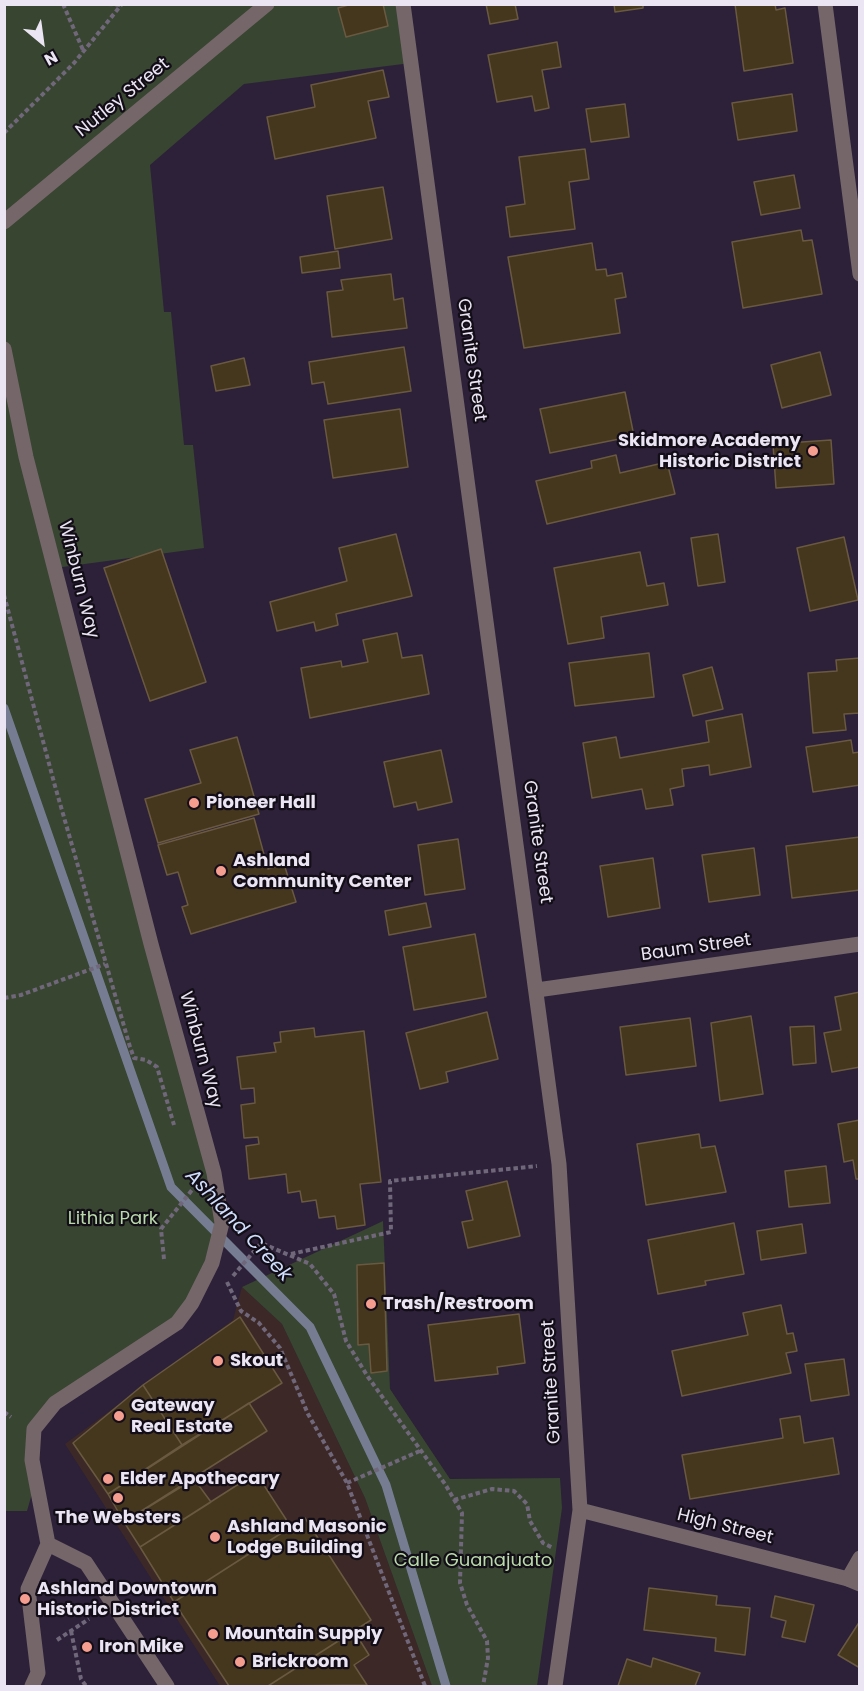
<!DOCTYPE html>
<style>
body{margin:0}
#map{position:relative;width:864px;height:1691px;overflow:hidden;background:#2c2138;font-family:Poppins,sans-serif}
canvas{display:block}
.frame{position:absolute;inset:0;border:6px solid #eae4f3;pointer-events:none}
.north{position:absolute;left:12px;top:12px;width:60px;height:60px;-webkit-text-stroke:4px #120d17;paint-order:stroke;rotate:151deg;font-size:16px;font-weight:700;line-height:24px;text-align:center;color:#eae4f3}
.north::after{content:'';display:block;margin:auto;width:21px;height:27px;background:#eae4f3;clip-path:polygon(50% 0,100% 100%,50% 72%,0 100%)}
</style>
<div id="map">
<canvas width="864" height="1691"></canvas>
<div class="frame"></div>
<div class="north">N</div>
</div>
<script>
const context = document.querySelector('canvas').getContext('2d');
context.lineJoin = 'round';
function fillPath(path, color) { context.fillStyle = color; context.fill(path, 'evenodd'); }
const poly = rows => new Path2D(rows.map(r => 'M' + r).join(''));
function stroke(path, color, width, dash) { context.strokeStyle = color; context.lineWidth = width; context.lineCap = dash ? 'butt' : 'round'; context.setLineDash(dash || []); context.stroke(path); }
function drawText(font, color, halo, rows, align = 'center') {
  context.font = font + ' Poppins,sans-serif'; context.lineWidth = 4.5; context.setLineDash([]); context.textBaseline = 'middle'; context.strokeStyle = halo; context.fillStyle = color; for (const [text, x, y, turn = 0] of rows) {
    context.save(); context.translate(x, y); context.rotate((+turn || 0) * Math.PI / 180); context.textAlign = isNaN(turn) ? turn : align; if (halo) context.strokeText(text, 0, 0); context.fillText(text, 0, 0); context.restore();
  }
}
const commercial = poly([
 [242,1287,282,1324,365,1498,432,1686,220,1686,65,1444,233,1320]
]);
const green = poly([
 [5,5,403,5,411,63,244,84,150,165,164,312,171,312,184,445,193,445,204,548,55,568,221,1210,192,1303,42,1417,35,1483,27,1511,5,1511],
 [383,1221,390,1389,450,1479,560,1478,562,1508,537,1686,432,1686,365,1498,282,1324,242,1287]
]);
const stream = poly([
 [4,708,171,1187,310,1327,386,1485,446,1686]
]);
const building = poly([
 [352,4,383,4,388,26,346,37,338,8,352,4],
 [486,4,515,4,518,19,490,24,486,4],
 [614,4,643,4,643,8,615,12,614,4],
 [735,4,775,4,776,10,785,8,793,63,744,71,735,4],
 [557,42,561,67,542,70,549,108,535,111,532,96,497,102,488,55,557,42],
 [383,70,389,97,368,101,376,138,275,159,267,117,315,107,311,85,383,70],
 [792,94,797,131,738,140,732,103,792,94],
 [625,104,629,137,591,142,586,109,625,104],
 [585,149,589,179,569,182,575,229,510,237,506,207,525,204,519,157,585,149],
 [794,175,800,208,761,215,754,182,794,175],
 [383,187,392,239,335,249,327,196,383,187],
 [801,230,803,241,812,240,822,294,743,308,732,242,801,230],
 [592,243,596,270,606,269,607,276,622,273,626,297,615,299,620,333,524,348,508,257,592,243],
 [338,251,340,268,302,273,300,257,338,251],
 [391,274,394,300,403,298,407,328,332,337,327,292,343,290,341,280,391,274],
 [404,347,411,391,328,404,324,382,312,384,309,362,404,347],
 [820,352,831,395,782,408,771,365,820,352],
 [244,358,250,385,216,391,211,366,244,358],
 [625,392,634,436,550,453,540,409,625,392],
 [400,409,408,467,333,478,324,420,400,409],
 [831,440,834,484,776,488,773,444,831,440],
 [616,455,620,473,667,462,675,494,547,524,536,481,592,468,591,461,616,455],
 [396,534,412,596,336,614,338,625,316,631,314,622,277,631,270,602,347,581,339,548,396,534],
 [718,534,725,582,698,586,691,538,718,534],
 [844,537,858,600,810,611,797,548,844,537],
 [161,549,206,682,150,701,104,568,161,549],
 [640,552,647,586,664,583,668,605,601,617,604,638,568,644,554,568,640,552],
 [397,633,402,658,422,655,429,694,310,718,301,668,341,661,342,667,368,662,363,640,397,633],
 [649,653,654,697,575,706,569,663,649,653],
 [860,658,860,713,844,714,846,730,813,733,808,673,837,671,836,660,860,658],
 [712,667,723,709,693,716,683,675,712,667],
 [742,714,751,767,710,775,709,765,682,769,684,786,670,789,673,805,646,809,642,789,592,798,583,743,616,737,620,758,709,742,706,721,742,714],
 [237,737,259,814,158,843,145,799,201,783,190,750,237,737],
 [851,740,853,753,860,752,860,785,813,792,806,747,851,740],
 [441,750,452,802,418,810,416,802,394,807,384,762,441,750],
 [254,818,268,869,284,864,296,902,191,934,182,907,188,905,178,872,167,875,158,845,254,818],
 [860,837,860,890,792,898,786,846,860,837],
 [458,839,465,889,425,895,418,845,458,839],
 [754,848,760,895,709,902,702,855,754,848],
 [653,858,660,908,608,917,600,866,653,858],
 [426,903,431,927,389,935,385,911,426,903],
 [475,934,486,997,414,1010,403,947,475,934],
 [860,992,860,1067,832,1072,824,1033,841,1030,835,997,860,992],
 [487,1012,498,1059,446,1072,448,1082,420,1089,406,1033,487,1012],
 [751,1016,763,1094,720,1101,711,1023,751,1016],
 [690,1018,696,1066,626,1075,620,1027,690,1018],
 [814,1026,816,1063,793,1065,790,1027,814,1026],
 [314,1028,315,1037,364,1031,381,1182,360,1184,365,1225,337,1229,335,1216,319,1218,316,1200,302,1202,300,1191,288,1193,286,1174,249,1179,246,1146,259,1144,258,1137,244,1138,241,1105,255,1103,254,1088,241,1089,237,1057,276,1052,274,1043,281,1042,280,1032,314,1028],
 [860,1120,860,1179,856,1179,853,1160,844,1162,838,1124,860,1120],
 [699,1134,701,1148,715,1146,726,1192,646,1205,637,1144,699,1134],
 [826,1166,830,1203,789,1207,785,1171,826,1166],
 [507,1181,520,1236,468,1248,462,1222,473,1220,466,1191,507,1181],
 [734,1223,744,1274,705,1281,706,1285,658,1294,648,1240,734,1223],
 [802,1224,806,1253,761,1260,757,1231,802,1224],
 [384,1263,387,1371,371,1373,369,1344,358,1345,357,1265,384,1263],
 [781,1305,787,1334,793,1333,797,1351,786,1353,791,1373,682,1396,672,1351,748,1335,743,1313,781,1305],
 [519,1314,525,1363,497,1367,498,1374,435,1381,428,1325,519,1314],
 [240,1317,282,1383,182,1445,143,1385,240,1317],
 [844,1359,849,1395,811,1401,805,1364,844,1359],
 [143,1385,182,1445,108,1494,73,1443,143,1385],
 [249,1403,267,1431,124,1522,108,1494,249,1403],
 [800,1416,804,1443,833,1438,839,1474,690,1499,682,1455,783,1438,780,1419,800,1416],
 [256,1473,291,1527,174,1602,140,1547,256,1473],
 [194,1479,211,1502,140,1547,124,1522,194,1479],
 [305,1518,371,1620,268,1686,229,1686,174,1602,305,1518],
 [649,1588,717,1596,716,1605,750,1608,745,1655,715,1651,716,1638,644,1630,649,1588],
 [775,1596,814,1605,805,1642,782,1637,786,1621,771,1617,775,1596],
 [860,1621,860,1668,838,1655,860,1621],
 [354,1631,369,1655,354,1665,367,1685,268,1686,354,1631],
 [653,1658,700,1673,695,1686,618,1686,627,1659,651,1667,653,1658]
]);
const path = poly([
 [63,4,83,50],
 [108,4,121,5],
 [4,133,74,63,122,4],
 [4,595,55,786,130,1047,134,1058,146,1060,157,1067,174,1125],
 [4,998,21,995,105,964],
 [291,1254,391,1232,390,1181,537,1166],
 [164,1259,161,1229,192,1190],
 [233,1276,261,1243,310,1264,334,1294,346,1341,368,1377,445,1484,462,1513,460,1583,467,1605,487,1641,488,1658,483,1686],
 [227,1282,241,1311,259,1323,280,1348,308,1414,347,1483,425,1686],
 [4,1412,11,1417],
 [347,1483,422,1450],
 [454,1500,492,1489,514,1491,527,1504,530,1521,543,1543,553,1548],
 [71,1631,81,1679,86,1686],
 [57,1640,89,1619]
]);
const lane = poly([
 [848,1579,860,1558]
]);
const street = poly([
 [403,4,559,1164,580,1510,555,1686],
 [825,4,860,274],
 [4,222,267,4],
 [4,349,26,457,151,944,214,1173,222,1223,212,1263,192,1303,177,1323,55,1403,34,1429,32,1460,48,1544,28,1589,38,1673,32,1686],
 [537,990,860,944],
 [580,1510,848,1579,860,1584],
 [48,1544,86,1563,167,1686]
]);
const markers = [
 [813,451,6,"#f59d8f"],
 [194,803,6,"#f59d8f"],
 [221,871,6,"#f59d8f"],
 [371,1304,6,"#f59d8f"],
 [218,1361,6,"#f59d8f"],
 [119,1416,6,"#f59d8f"],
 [108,1479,6,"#f59d8f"],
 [118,1498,6,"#f59d8f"],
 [215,1537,6,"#f59d8f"],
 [25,1599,6,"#f59d8f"],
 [213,1634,6,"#f59d8f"],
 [87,1647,6,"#f59d8f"],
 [240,1662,6,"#f59d8f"]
];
const streetNames = [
 ["Nutley Street",123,98,-39],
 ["Granite Street",471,360,82],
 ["Winburn Way",78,580,76],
 ["Granite Street",537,842,82],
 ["Baum Street",696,948,-8],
 ["Winburn Way",200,1050,75],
 ["Granite Street",552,1382,-93],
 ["High Street",725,1527,14]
];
const poiNames = [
 ["Skidmore Academy",801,441,"right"],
 ["Historic District",801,462,"right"],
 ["Pioneer Hall",206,803],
 ["Ashland",233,861],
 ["Community Center",233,882],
 ["Trash/Restroom",383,1304],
 ["Skout",230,1361],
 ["Gateway",131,1406],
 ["Real Estate",131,1427],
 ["Elder Apothecary",120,1479],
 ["The Websters",118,1518,"center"],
 ["Ashland Masonic",227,1527],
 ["Lodge Building",227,1548],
 ["Ashland Downtown",37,1589],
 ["Historic District",37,1610],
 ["Mountain Supply",225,1634],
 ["Iron Mike",99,1647],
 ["Brickroom",252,1662]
];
const parkNames = [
 ["Lithia Park",113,1219],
 ["Calle Guanajuato",473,1561]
];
const waterNames = [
 ["Ashland Creek",238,1226,47]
];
fillPath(commercial, '#3c2826');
fillPath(green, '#384531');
stroke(stream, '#767d92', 9);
fillPath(building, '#45361e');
stroke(building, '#6a5941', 1.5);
stroke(path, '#70677b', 4, [4.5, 3]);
stroke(lane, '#75666a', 15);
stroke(street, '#75666a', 15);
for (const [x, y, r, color] of markers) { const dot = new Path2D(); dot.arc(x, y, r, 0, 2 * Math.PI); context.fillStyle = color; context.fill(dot); stroke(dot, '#120d17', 2); }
drawText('18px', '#eae4f3', '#120d17', streetNames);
drawText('bold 18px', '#eae4f3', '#120d17', poiNames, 'left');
drawText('18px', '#b9daa9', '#120d17', parkNames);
drawText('italic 20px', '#cedefc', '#120d17', waterNames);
</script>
